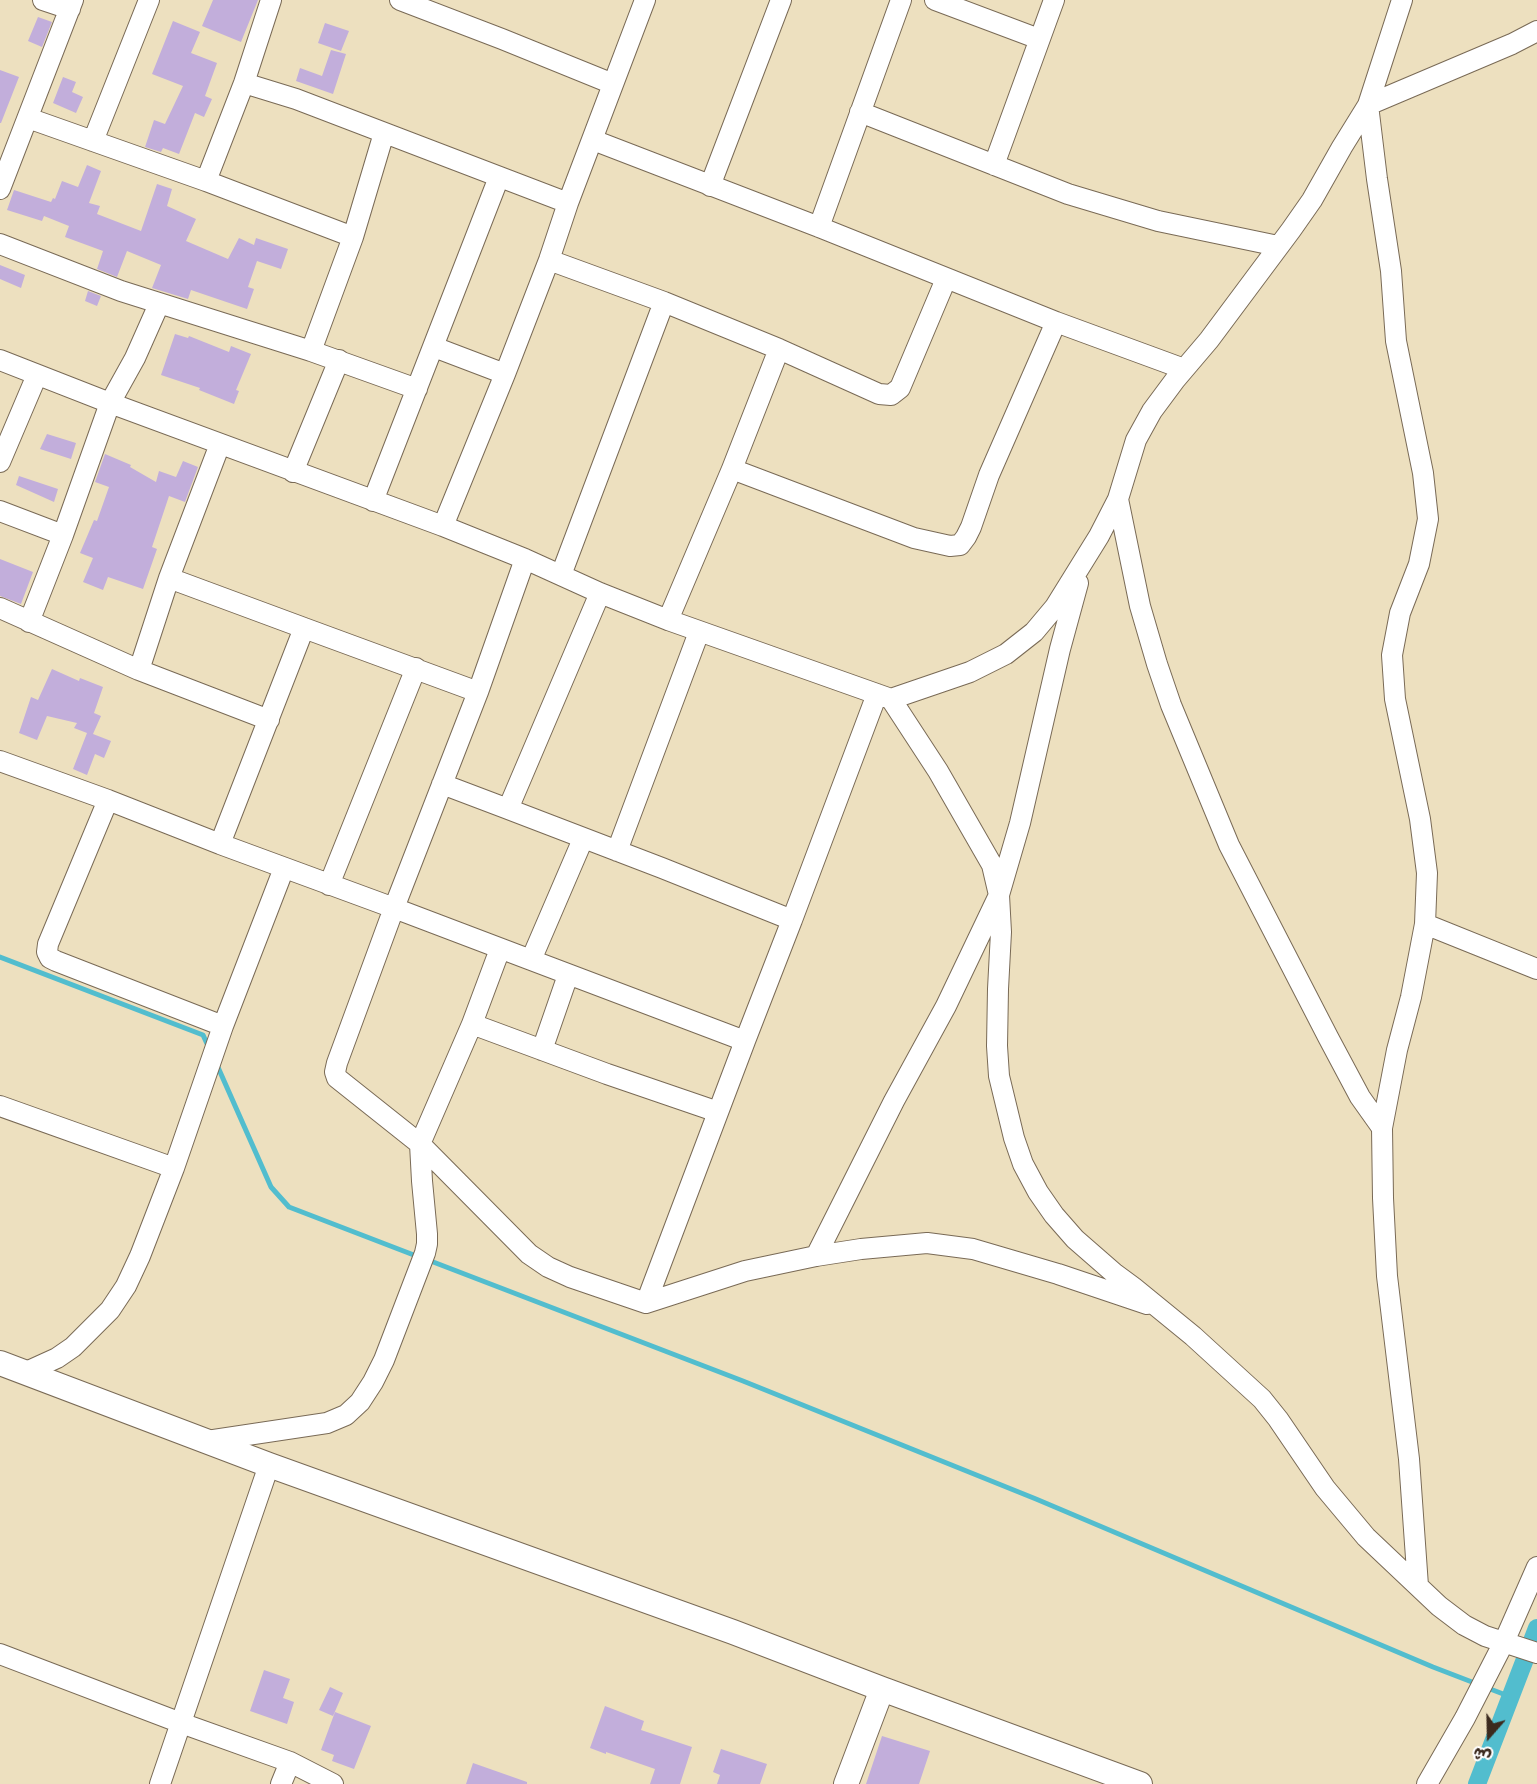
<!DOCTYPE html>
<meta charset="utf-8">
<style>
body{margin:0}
#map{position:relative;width:1537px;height:1784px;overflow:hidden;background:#ede0bf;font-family:Dekko,"Playpen Sans Arabic",sans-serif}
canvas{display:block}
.north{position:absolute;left:1459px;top:1706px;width:60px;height:60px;-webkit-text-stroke:4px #fff;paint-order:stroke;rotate:200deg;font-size:16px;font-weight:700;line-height:24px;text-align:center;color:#3b2a1e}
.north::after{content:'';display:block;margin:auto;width:21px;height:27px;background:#3b2a1e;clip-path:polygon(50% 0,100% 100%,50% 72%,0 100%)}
</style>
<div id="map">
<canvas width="1537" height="1784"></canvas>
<div class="north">ش</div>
</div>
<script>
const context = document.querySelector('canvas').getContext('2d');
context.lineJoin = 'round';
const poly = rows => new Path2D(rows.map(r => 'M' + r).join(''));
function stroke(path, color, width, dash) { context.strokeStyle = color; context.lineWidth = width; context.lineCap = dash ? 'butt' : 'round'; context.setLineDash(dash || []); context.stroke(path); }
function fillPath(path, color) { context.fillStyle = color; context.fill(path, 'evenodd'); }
const stream = poly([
 [0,957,203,1035,209,1048],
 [217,1065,271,1187,289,1207,419,1257],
 [428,1260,743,1381,1036,1499,1433,1667,1511,1697]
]);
const canal = poly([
 [1477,1784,1537,1628]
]);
const building = poly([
 [213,0,258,0,241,42,202,26],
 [38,17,52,22,42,47,28,41],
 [173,21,200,32,191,53,217,63,205,96,212,99,204,117,195,113,179,154,163,148,161,152,145,147,154,120,165,124,183,86,152,74],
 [325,23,349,31,341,51,318,43],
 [331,50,346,54,333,94,296,81,300,68,322,76],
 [0,70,19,77,1,123,0,123],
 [63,77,76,82,72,92,83,97,76,113,53,103],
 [87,165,101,171,89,203,100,206,97,214,141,231,157,184,172,189,167,206,196,219,186,241,228,259,239,238,254,245,256,238,288,249,281,269,257,261,248,287,254,289,247,309,191,290,188,299,152,288,161,265,127,251,117,277,97,269,103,251,65,237,69,226,44,216,42,221,7,210,14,190,51,202,53,198,55,199,62,181,78,187],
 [0,265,25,275,21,288,0,279],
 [88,291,101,296,97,306,85,301],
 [175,334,188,338,189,336,229,352,231,346,251,354,236,390,239,391,234,404,199,390,200,388,161,375],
 [47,434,76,443,71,459,40,449],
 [105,454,131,465,130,467,156,482,159,471,176,477,183,461,198,467,185,502,169,496,152,547,157,549,143,589,108,577,103,590,83,582,93,558,80,553,94,520,97,521,109,487,95,482],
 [19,476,58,489,54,502,16,485],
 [0,559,33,572,21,604,0,596],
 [52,669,79,681,80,678,103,687,94,713,101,716,93,734,111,741,104,758,95,754,87,775,73,769,87,733,74,728,77,723,47,716,37,740,19,733,31,697,38,700],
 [264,1670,290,1679,283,1698,294,1702,287,1724,250,1711],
 [330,1687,343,1693,333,1716,319,1710],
 [605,1706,644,1721,641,1730,692,1747,680,1784,650,1784,655,1769,606,1752,606,1754,590,1748],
 [335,1712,371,1726,354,1769,332,1761,334,1755,321,1750],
 [882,1736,930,1751,919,1784,866,1784],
 [721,1749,767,1764,760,1784,717,1784,720,1775,713,1772],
 [473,1763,527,1782,527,1784,466,1784]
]);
const minor = poly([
 [43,0,70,9],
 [271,0,244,83,206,181,353,237,311,351],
 [400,0,502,39,613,84],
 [935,0,1039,39],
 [244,83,296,99,568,203],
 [1368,105,1377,179,1391,271,1396,341,1423,473,1428,519,1419,564,1400,613,1392,655,1395,699,1420,819,1427,873,1425,924,1411,997,1397,1050,1382,1128,1383,1198,1387,1276,1409,1459,1418,1586],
 [1368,105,1512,44,1537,31],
 [860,112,1068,194,1158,221,1278,246],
 [28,118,206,181],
 [593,140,819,227,1056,322,1184,369],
 [93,141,149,0],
 [994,165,1054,0],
 [710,186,781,0],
 [0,189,73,0],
 [819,227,901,0],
 [353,237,384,133],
 [0,244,121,291,311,351,417,389],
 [549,260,664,302,779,349,879,394,891,395,900,388,946,279],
 [434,347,505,374],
 [0,360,110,403,443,526,525,559,600,593,668,620,891,699,938,771,992,865,999,895,1001,932,998,989,997,1046,999,1076,1014,1138,1023,1164,1038,1192,1054,1215,1075,1239,1114,1273,1133,1287,1193,1336,1262,1399,1278,1419,1325,1488,1366,1537,1439,1606,1464,1625,1485,1636,1537,1653],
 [0,462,37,375],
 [732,469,914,538,950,546,960,545,966,537,971,527,989,475,1056,322],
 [293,472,339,360],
 [1118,499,1140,606,1157,664,1171,705,1229,845,1328,1037,1360,1097,1382,1128],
 [373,501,499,177],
 [0,511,63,535,110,403,135,358,159,304],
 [443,526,505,374,549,260,568,203,645,0],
 [561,575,664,302],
 [169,578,304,628],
 [0,608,139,670,269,720],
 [668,620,732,469,779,349],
 [29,622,63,535],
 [139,670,169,578,220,444],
 [478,692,304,628,220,844,394,908,478,692,525,559],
 [891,699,970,672,1006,654,1034,632,1055,607,1099,536,1118,499,1136,440,1152,411,1175,380,1209,340,1291,230,1312,200,1342,147,1368,105,1402,0],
 [0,761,108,800,220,844],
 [442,784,508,809,600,593],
 [108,800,48,944,47,952,50,958,56,961,223,1026],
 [508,809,662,868,792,920,877,694],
 [583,839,531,960,394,908,337,1063,335,1072,337,1078,420,1144,529,1254,548,1267,570,1277,646,1303,745,1041],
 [617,851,699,632],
 [329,885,416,668],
 [1425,924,1537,969],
 [531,960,745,1041,792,920],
 [472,1024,607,1074,718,1112],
 [542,1050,568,975],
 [0,1106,174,1168],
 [816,1256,894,1101,946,1006,999,895,1020,823,1060,649,1078,583],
 [646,1303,745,1271,816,1256,861,1249,927,1243,973,1249,1058,1274,1147,1304],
 [24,1373,57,1358,73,1347,110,1310,126,1286,140,1256,174,1168,223,1026,284,868],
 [207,1441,327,1423,346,1415,360,1402,373,1382,384,1360,425,1253,427,1244,427,1234,422,1181,420,1144,472,1024,500,949],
 [0,1654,181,1723,290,1762,333,1784],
 [160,1784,269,1465],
 [281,1784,290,1762],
 [1427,1784,1465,1718,1504,1642,1537,1567]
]);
const tertiary = poly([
 [0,1363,269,1465,733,1632,882,1689,1140,1784],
 [846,1784,882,1689]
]);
stroke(stream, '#52bdce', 5);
stroke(canal, '#52bdce', 18);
fillPath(building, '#c2aedb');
stroke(minor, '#796a56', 22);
stroke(tertiary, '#796a56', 26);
stroke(minor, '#fff', 20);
stroke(tertiary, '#fff', 24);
</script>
